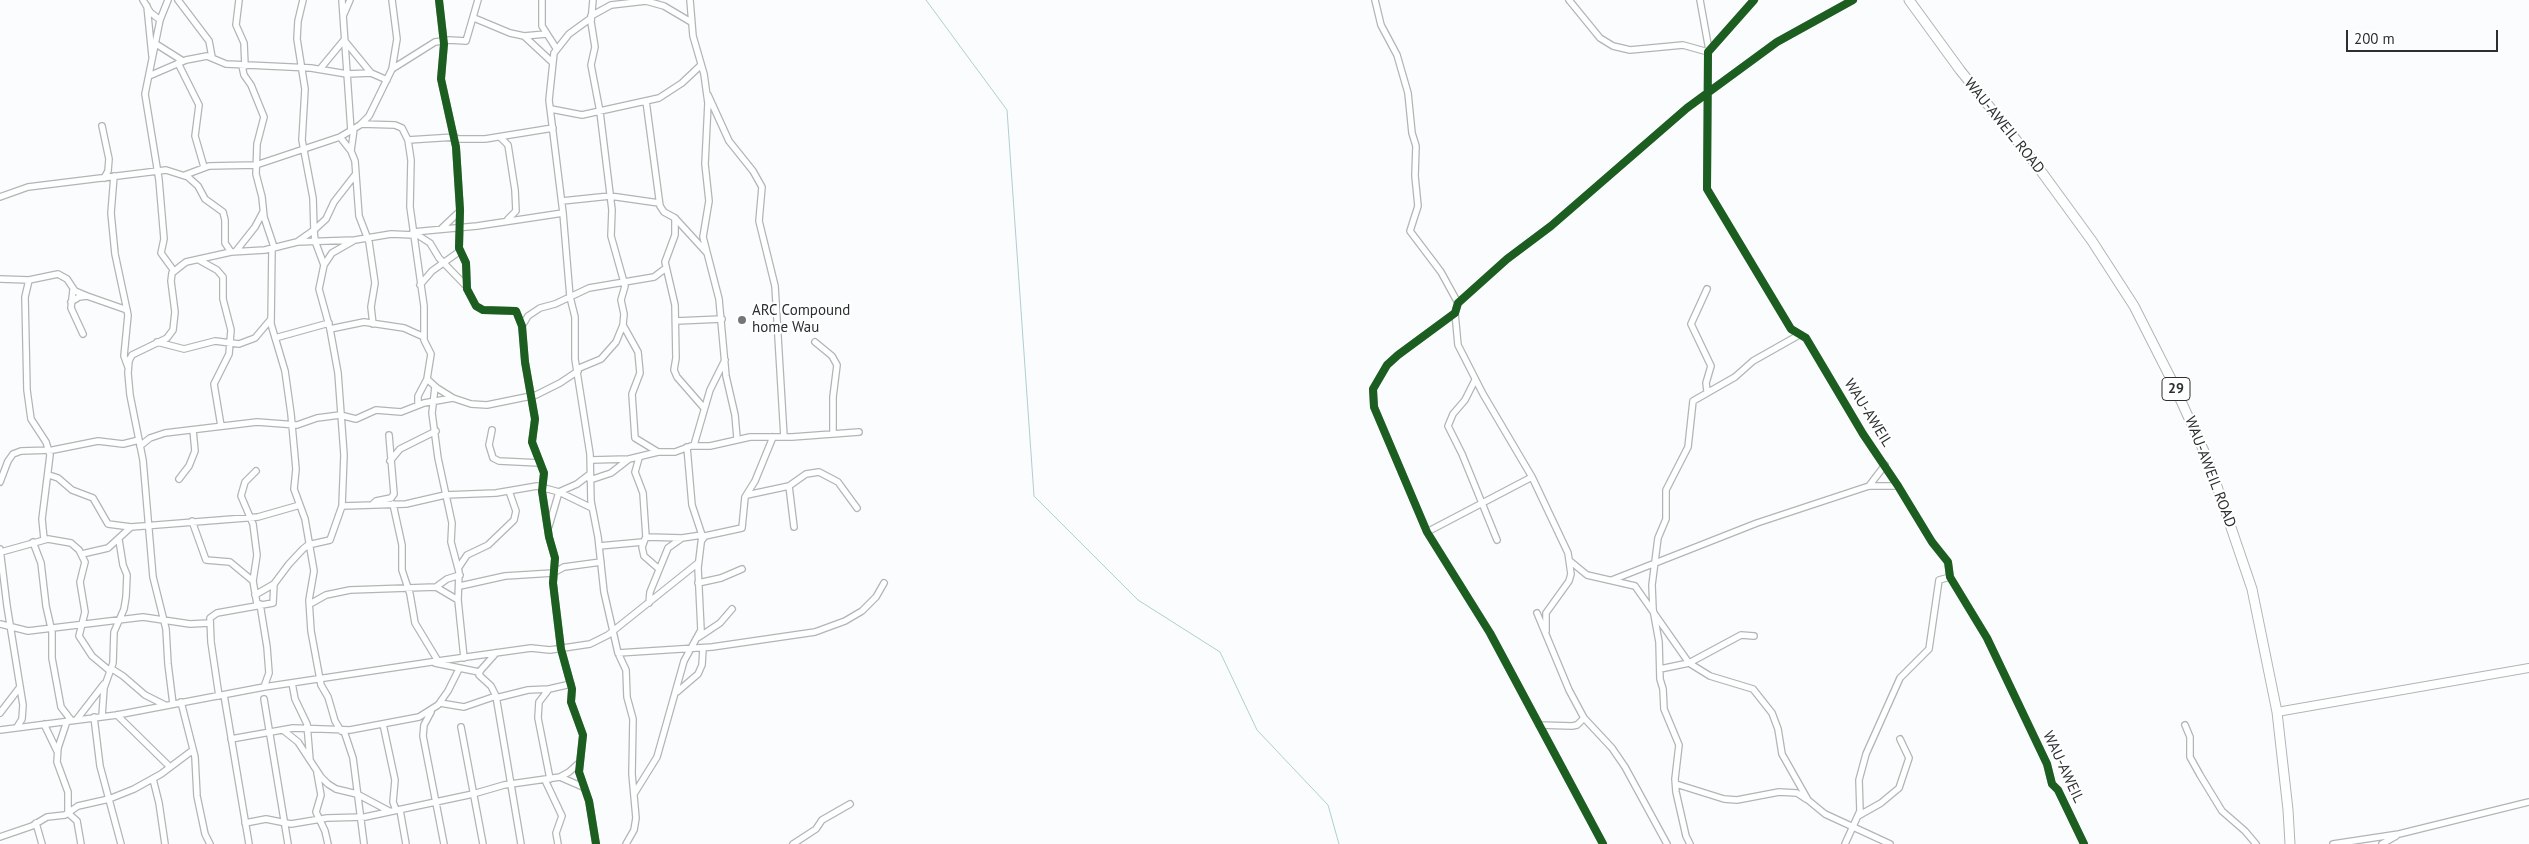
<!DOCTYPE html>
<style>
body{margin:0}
#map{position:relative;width:2529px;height:844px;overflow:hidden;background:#fafcfe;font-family:"PT Sans",sans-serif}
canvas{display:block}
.scale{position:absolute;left:2346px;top:30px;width:152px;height:22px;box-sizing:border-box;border:2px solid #2d2e2f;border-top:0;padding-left:6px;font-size:15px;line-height:18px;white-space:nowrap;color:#2d2e2f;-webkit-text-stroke:4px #fff;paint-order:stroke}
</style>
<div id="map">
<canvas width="2529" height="844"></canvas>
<div class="scale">200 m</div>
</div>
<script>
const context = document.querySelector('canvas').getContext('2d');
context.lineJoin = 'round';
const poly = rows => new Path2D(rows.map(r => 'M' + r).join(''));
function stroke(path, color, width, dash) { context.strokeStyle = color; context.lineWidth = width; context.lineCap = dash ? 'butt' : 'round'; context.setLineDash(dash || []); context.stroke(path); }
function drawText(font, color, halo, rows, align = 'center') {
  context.font = font + ' "PT Sans",sans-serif'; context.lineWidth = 4.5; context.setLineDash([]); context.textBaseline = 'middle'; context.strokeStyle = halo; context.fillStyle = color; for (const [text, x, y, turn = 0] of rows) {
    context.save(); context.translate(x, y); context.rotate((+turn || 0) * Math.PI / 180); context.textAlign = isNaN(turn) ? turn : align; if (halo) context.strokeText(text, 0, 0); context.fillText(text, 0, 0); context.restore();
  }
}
const stream = poly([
 [926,0,1007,110,1034,496,1138,600,1220,652,1257,730,1328,805,1339,844]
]);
const street = poly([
 [143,0,150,12,160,20],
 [168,0,160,20,145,94,159,180,164,239,161,253,174,271],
 [178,0,209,41,212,57],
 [239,0,236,25,244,43,245,66],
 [342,0,351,131],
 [439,0,444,44,441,79,456,147,460,210,459,248,466,263,467,289,476,306,483,310,516,311,522,326,525,362,535,419,532,442,544,473,542,491,549,537,555,558,553,583,561,649,572,689,571,702,583,735,579,772,589,801,596,844],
 [542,0,542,26,556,48],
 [690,0,693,36,704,74,708,103,705,164,709,201,703,237,719,299,726,376,735,415,737,438],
 [1375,0,1381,25,1397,55,1408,93,1412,133,1416,146,1415,176,1418,206,1410,231,1441,272,1458,303],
 [1569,0,1600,38,1613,46,1630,50,1683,45,1708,52],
 [1700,0,1709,50],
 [1754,0,1708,52,1707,189,1791,329,1806,338,1863,434,1898,486,1932,542,1948,562,1950,577,1987,638,2047,764,2052,784,2058,790,2084,844],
 [147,6,152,56],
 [344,14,350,0],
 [591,16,611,5,646,1,664,6,691,22],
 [474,18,510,33,524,36,552,62],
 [591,18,569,34,554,53,549,100,563,213,570,297,575,317,575,359,590,454,591,501,598,537,604,592,618,653,626,670,627,697,633,719,632,774,636,818,634,830,626,844],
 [524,36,546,34],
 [156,44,183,61],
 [178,63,199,105,195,136,204,167],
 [242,66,244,75,251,85,264,117,257,144,256,174,262,197,264,217,274,247],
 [320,69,344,40,371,73],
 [392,69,435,42,449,40,466,41,478,0],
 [149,76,186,60,207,56,226,64,311,68,347,74,371,73,387,80],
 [708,95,729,141,753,171,762,187,759,221,775,286,784,437],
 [646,101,660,206,664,212,675,218,707,253],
 [551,109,582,115,659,98,682,83,701,65],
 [361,124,395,125,402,128,408,140,455,137],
 [102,126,109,159,108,171,104,178],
 [354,129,351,151,355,161,359,216,369,242,375,283,371,307,373,324],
 [340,137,351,151],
 [500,137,508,145,515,190,516,211,508,219],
 [456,139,485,139,553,128],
 [408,140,411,160,410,207,424,306,424,340,431,354,427,379,418,396,418,405],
 [185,175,209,166,256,165,340,137,360,125,369,116,392,69,397,39,392,0],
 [114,176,111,213,115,254,128,315,124,356,128,367],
 [0,197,28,187,166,170,188,177,198,186,205,199,223,212,225,220,225,243,231,252],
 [562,201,610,196,659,203],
 [675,218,675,235,665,262,675,305,676,358,674,370,677,377,704,408],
 [442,228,460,211],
 [413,232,477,226,563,213],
 [413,232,430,243,439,258,467,287],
 [297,242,314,230,313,198,302,140,305,89,297,39,298,21,303,0],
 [272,248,271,324,285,371,291,414,296,469,294,489,305,519,314,571,309,600,311,631,321,685,328,697,335,721,341,731],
 [236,251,255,227,263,212],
 [199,260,217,270,223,277,223,299,231,330,229,354,214,384,221,426],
 [324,265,332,253,353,241],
 [0,279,29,280,58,274,67,279,75,291,87,296],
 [29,280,25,297,27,390,31,419,46,442,50,455,42,519,44,539],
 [420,285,432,271,460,251],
 [1707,289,1691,324,1711,366,1706,383,1707,391],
 [73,290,71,308,83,334],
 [71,302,79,297,87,296,127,310],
 [1455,313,1458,345,1483,394,1532,477,1568,553,1571,574,1569,581,1546,613,1546,631],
 [676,321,722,319],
 [623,325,638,352,640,373,632,394,635,438,658,452],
 [522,326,528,316,540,308,555,304,589,288,654,277,666,268],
 [330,329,364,322,404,328,424,337],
 [275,338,329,323],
 [157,342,184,349,215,341,239,344,255,338,271,319],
 [815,342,832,356,837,365,833,397,833,434],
 [577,369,601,359,616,342,623,325,624,314,621,300,625,286,611,236,612,210,600,112,591,65,595,47,591,22,593,0],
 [427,379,437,388,453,398,471,404,487,405,536,395,560,383,578,371],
 [1475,380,1465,400,1453,414,1448,426,1462,454,1497,540],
 [435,387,432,413,438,458,452,523,451,542,459,572,458,600,464,658],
 [492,430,489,445,493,458,499,461,540,463],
 [694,445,710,390,725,360],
 [140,446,150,438,165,433,257,422,297,425,317,418,340,415,356,419,376,410,401,412,424,403,453,398],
 [639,458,635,472,643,493,646,537,682,538],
 [591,460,629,459],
 [390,461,400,449,436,431],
 [256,471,245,482,241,496,253,524,257,555,253,581,257,604],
 [49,475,58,478,72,490,93,498,108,524,131,527],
 [179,479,189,466,195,451,193,430],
 [590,480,611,473,629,459,658,452,675,452,691,446,710,446,750,437,792,437,859,432],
 [0,482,8,461,13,454,21,451,53,450,98,441,123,444,139,440],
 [789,486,794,527],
 [1869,486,1885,465],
 [747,495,789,486,806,474,819,472,838,482,857,508],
 [393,504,402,545,402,570,410,594,415,623,438,661],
 [372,505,376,501,391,498,394,494,389,435],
 [342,506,406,504,445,495,496,493,537,486,559,492,577,484,590,474],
 [192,521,206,560,230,562,253,581],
 [549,526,559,492,592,508],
 [1427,532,1532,477],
 [645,539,642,547,644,556,659,569],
 [702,540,705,536,742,528,745,497,755,481,773,437],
 [33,542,41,563,46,606,52,632,52,658,61,707,71,720],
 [599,546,643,542],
 [0,549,7,606,23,705,22,719,17,727],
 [1,552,48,539,71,543,79,550,85,562,80,582,85,612,79,636,92,656,110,671],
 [82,554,108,548,131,527,258,517,300,505],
 [1570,561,1587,575,1635,586,1689,663,1710,676,1753,689,1772,713,1778,729,1782,754,1808,800,1825,814,1890,844],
 [459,567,467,555,488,545,514,520,516,511,509,491],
 [1612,580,1757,523,1869,486,1898,486],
 [698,583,721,578,742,569],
 [460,586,505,576,553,573,564,567,601,562],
 [436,587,447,579,460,575],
 [255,595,274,584,289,564,303,549,308,545,330,540,342,506,344,455,338,373,330,329,319,289,324,265,315,241,314,230,326,219,334,202,355,175],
 [649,603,650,592,668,548,682,538,702,535],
 [260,604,267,647,269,673,264,687],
 [310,604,326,595,350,590,436,587,458,600],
 [1537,613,1569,690,1584,718,1612,748,1625,767,1667,844],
 [0,624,28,631,143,617,190,624,210,623],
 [699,637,720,623,732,609],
 [496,653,480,671,479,675,491,686,496,696,521,844],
 [618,653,712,647,815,632,845,621,862,611,876,597,884,583],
 [435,663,479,672],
 [112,669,123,676,145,695,165,705],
 [1660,669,1689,663,1741,635,1754,636],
 [292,683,295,699,307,724,310,760],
 [677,692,698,674,702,665,703,648],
 [224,695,249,844],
 [219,696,211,642,210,618,217,613,273,603,274,584],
 [496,698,528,690,549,689],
 [264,699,288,844],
 [181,702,195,757,197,796,205,834,210,844],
 [440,703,464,707,496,696],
 [173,704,168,664,166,629,153,577,143,460,130,395,128,373,129,361,132,355,167,338,173,330,175,312,171,281,172,273,186,262,231,252,265,250,297,242,355,240,391,234,414,235],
 [431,712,424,725,423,736,444,844],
 [0,713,20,687],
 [117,715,170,767],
 [102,716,104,688,113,663,114,632,124,609,126,597,127,575,123,565,119,540],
 [94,717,100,766,121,844],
 [77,719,104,684],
 [67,721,58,748,57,762,68,792,68,813,77,821,81,844],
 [44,724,57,751],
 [383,724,395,780,393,802,396,810],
 [1539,725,1572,726,1577,725,1584,718],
 [2185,725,2190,737,2190,757,2200,775,2222,811,2245,831,2256,844],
 [461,727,483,844],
 [0,730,117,715,264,687,438,661,531,648,550,650,590,644,608,635,698,563],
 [283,730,298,742,321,777,328,784,336,789,357,794,389,811],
 [344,731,353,758,364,844],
 [231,739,293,728,350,730,419,717,438,705,448,691,459,669],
 [317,773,321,795,316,812,325,831,328,844],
 [560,777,583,787],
 [153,779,159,803,165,844],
 [550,779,538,718,539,702,549,689,571,684],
 [545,780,562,816,556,833,558,844],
 [1676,784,1724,799,1737,800,1779,792,1797,793,1806,799],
 [634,794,657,757,684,661,701,630,698,568,702,535,692,505,687,447],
 [400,810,406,844],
 [1858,816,1881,803,1899,788,1909,758,1900,739],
 [36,823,42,844],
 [245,823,266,819,291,824,327,818,365,817,473,794,504,785,560,777,569,772,579,763],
 [0,837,32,826,47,817,65,815,78,806,109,799,134,789,161,774,193,750],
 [793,844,816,829,822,820,850,804],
 [1603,844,1490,633,1427,532,1374,407,1373,389,1387,365,1398,355,1455,313,1458,303,1507,259,1551,226,1687,108,1777,42,1853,0],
 [1690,844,1686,836,1676,792,1675,779,1679,745,1664,709,1663,689,1660,679,1659,642,1653,609,1652,585,1658,538,1666,519,1666,490,1688,447,1693,401,1735,377,1753,361,1799,335],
 [1845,844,1860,811,1859,780,1866,754,1900,678,1929,649,1939,580,1950,577],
 [2333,844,2399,834,2529,802],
 [2382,844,2396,836]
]);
const secondary = poly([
 [2277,712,2529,668]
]);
const primary = poly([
 [1909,0,1960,70,2038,167,2092,241,2134,306,2171,379,2208,460,2252,589,2277,712,2288,810,2290,844]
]);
const cycleway = poly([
 [439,0,444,44,441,79,456,147,460,210,459,248,466,263,467,289,476,306,483,310,516,311,522,326,525,362,535,419,532,442,544,473,542,491,549,537,555,558,553,583,561,649,572,689,571,702,583,735,579,772,589,801,596,844],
 [1754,0,1708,52,1707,189,1791,329,1806,338,1863,434,1898,486,1932,542,1948,562,1950,577,1987,638,2047,764,2052,784,2058,790,2084,844],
 [1603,844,1490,633,1427,532,1374,407,1373,389,1387,365,1398,355,1455,313,1458,303,1507,259,1551,226,1687,108,1777,42,1853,0]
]);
const markers = [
 [742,320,5,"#757677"]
];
const shields = [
 [2176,389,28]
];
const shieldNames = [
 ["29",2176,389]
];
const streetNames = [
 ["WAU-AWEIL ROAD",2004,126,51],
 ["WAU-AWEIL",1868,413,58],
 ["WAU-AWEIL ROAD",2210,472,69],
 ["WAU-AWEIL",2063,767,65]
];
const poiNames = [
 ["ARC Compound",752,311],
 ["home Wau",752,328]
];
stroke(stream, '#b0ced0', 1);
stroke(street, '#b4b4b6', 8);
stroke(secondary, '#b4b4b6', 10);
stroke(primary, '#b4b4b6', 11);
stroke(street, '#feffff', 5.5);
stroke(secondary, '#feffff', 8);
stroke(primary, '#feffff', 9);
stroke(cycleway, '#1b5e20', 8);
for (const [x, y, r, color] of markers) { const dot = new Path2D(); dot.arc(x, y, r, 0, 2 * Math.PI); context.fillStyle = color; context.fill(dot); stroke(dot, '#fff', 2); }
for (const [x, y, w] of shields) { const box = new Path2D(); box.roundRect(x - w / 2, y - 11.5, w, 23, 4); context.fillStyle = '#fff'; context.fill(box); stroke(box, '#2d2e2f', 1); }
drawText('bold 14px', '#2d2e2f', null, shieldNames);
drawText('15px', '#2d2e2f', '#fff', streetNames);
drawText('15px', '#2d2e2f', '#fff', poiNames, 'left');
</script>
